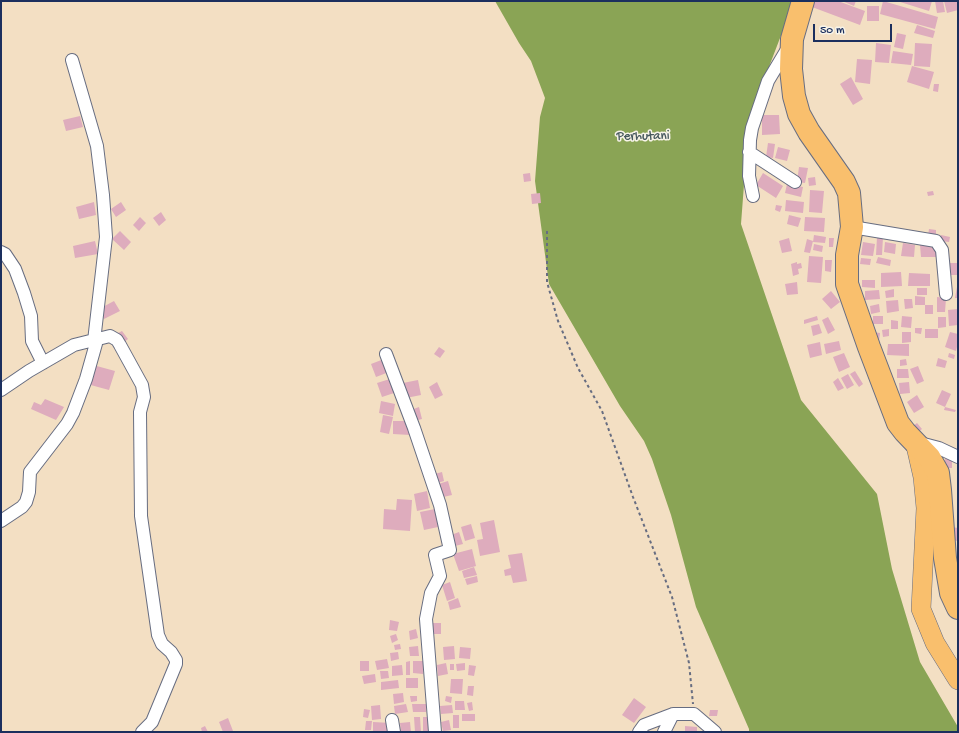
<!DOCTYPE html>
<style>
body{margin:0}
#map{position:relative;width:959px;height:733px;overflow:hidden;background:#f3dfc3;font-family:"Gochi Hand",sans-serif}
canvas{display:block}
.frame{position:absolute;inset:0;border:2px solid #1b2f5e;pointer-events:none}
.scale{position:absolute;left:813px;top:24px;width:79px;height:18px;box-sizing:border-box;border:2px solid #1b2f5e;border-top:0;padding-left:5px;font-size:12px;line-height:14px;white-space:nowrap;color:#1b2f5e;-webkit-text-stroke:3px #f7f3e8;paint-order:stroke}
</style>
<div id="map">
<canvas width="959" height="733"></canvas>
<div class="frame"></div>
<div class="scale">50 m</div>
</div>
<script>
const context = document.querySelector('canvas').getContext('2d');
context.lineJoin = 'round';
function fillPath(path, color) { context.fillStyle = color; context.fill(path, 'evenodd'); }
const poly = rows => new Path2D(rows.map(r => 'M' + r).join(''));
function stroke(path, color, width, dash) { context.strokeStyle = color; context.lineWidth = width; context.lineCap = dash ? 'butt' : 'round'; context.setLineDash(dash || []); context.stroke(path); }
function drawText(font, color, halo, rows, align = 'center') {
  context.font = font + ' "Gochi Hand",sans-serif'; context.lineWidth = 3; context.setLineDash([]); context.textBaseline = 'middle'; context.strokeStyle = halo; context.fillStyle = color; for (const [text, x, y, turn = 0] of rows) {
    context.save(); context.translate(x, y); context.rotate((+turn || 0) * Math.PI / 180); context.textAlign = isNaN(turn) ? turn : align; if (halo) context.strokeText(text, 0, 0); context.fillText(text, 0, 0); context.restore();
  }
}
const forest = poly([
 [495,1,795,1,785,25,749,119,741,224,801,400,877,494,892,569,920,662,958,727,958,732,749,732,749,729,696,607,671,515,652,459,644,441,620,406,549,284,535,181,540,117,545,98,531,61,519,43]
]);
const building = poly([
 [814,1,838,1,865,11,860,25,812,7],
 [842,1,856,1,854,6],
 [883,1,938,17,935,29,880,14],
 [897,1,932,1,929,11],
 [935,1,943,1,945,12,937,13],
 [944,1,958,1,958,10,947,13],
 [867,6,879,6,879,21,867,21],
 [917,25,935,31,933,38,914,33],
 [897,33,906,35,903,49,894,47],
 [876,43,891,45,889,63,875,62],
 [915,43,932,44,930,67,914,66],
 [893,51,913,54,911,65,891,63],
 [857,59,872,60,870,84,855,82],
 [912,66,934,72,929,89,907,82],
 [851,77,863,99,853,105,840,84],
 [934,84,939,84,938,92,933,91],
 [762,115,779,115,780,134,762,135],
 [80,116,83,127,66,131,63,120],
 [768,143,775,144,773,158,766,157],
 [778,147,790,150,787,161,775,158],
 [799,167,808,168,805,183,797,182],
 [530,173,531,181,524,182,523,174],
 [763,173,783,186,776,198,756,185],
 [815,177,816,185,809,186,808,178],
 [787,184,803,187,801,197,785,193],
 [810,190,824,191,822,213,809,212],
 [933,191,934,195,928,196,927,192],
 [540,193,541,203,532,204,531,194],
 [786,200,804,202,803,213,785,211],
 [94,202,96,215,79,219,76,207],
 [121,202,126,210,116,217,111,209],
 [776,205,782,206,780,212,775,210],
 [161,212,166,220,159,226,153,218],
 [789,215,801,218,798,227,787,224],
 [140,217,146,223,139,231,133,225],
 [805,217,825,218,824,232,804,231],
 [929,229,936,230,936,237,928,236],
 [120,231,131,242,124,250,112,239],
 [814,235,826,237,825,243,813,242],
 [941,235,950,237,949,242,940,241],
 [877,237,883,237,882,255,876,255],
 [789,238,792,251,782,253,779,241],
 [829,238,834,238,833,247,829,247],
 [807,239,813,241,810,253,804,252],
 [95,241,98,254,75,258,73,246],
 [863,242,875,244,873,256,861,255],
 [885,242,896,244,895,254,884,252],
 [903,243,915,245,914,257,901,256],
 [814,244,823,246,822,252,813,250],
 [920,245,936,245,936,257,921,257],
 [809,256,823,257,821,283,807,282],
 [878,257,891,260,890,266,876,263],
 [861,258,871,259,870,265,860,264],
 [825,260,832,260,831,272,825,271],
 [797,262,797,264,801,263,802,268,798,269,799,274,793,276,791,264],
 [948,263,958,263,958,275,948,275],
 [901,272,902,286,881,287,881,273],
 [909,273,930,274,930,286,908,286],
 [862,280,875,280,875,288,862,287],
 [797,282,798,294,787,295,785,284],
 [957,287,958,287,958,298,955,298],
 [917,288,927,288,927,295,917,295],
 [894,289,894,297,886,298,885,291],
 [879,290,880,299,865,300,865,291],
 [831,291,840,302,831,309,822,299],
 [915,296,925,297,925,305,915,305],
 [937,297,946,298,945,312,937,312],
 [904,299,912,299,913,308,905,309],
 [898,300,899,311,887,313,886,301],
 [114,301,120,311,104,319,99,309],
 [879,304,880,312,871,314,870,306],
 [925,305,933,305,933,314,925,314],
 [958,309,958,325,949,326,948,310],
 [817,316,818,320,804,324,804,320],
 [873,316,883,316,883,324,873,324],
 [902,316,912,317,911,328,901,327],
 [828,317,835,330,828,334,822,320],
 [938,317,946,317,946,327,938,328],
 [891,320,898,321,898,329,891,329],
 [819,324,822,333,813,336,811,326],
 [915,328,922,328,921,334,915,333],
 [889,329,889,336,883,337,882,330],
 [925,329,938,329,938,338,925,338],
 [122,331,128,339,123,343,116,334],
 [872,332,880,333,879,341,871,341],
 [902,332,911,332,911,342,902,343],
 [950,332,958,334,958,343,956,351,945,347],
 [839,341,841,350,826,354,824,344],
 [820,342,822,355,810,358,807,345],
 [888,344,909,344,909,356,887,355],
 [439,347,445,351,440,358,434,354],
 [844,353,850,367,839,372,833,357],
 [949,353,955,355,954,359,948,357],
 [938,358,947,361,945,368,936,366],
 [384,359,389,372,376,377,371,364],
 [906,359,907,365,900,366,900,360],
 [93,365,115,371,109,390,87,384],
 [918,366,924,381,917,384,910,369],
 [897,369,908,369,909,378,897,378],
 [855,371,863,384,859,387,850,374],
 [848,374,854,385,847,389,841,378],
 [393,378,397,392,382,397,377,383],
 [838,378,844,388,838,391,833,382],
 [418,380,421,395,406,398,403,383],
 [437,382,443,395,435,399,429,387],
 [909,382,910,393,900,394,899,383],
 [942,390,951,394,945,407,936,403],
 [917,395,924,407,914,413,907,402],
 [45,399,64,407,56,420,31,409,34,402,41,405],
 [381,401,395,404,393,416,379,413],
 [419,407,422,419,414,421,411,410],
 [945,407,956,410,955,412,944,410],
 [383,415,393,417,389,434,380,432],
 [393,421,411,421,410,435,393,434],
 [917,423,922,429,917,433,912,427],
 [945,459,952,459,952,468,945,468],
 [442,472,444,481,434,484,431,475],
 [448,481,452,495,439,498,435,485],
 [427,491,430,508,417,511,414,494],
 [397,499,412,500,410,531,383,529,384,509,396,510],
 [435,509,438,527,424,530,420,512],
 [494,520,500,552,480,556,477,540,483,539,480,523],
 [471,524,475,538,465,541,461,527],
 [951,527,958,528,958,541,949,540],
 [459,532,463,544,455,546,451,535],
 [472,549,476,566,459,571,453,554],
 [522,553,527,581,513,583,511,575,505,576,504,570,511,568,508,555],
 [474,567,477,575,464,578,462,571],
 [477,576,478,582,467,585,465,579],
 [450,582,455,598,447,601,442,585],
 [458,598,461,607,450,610,448,602],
 [390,620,399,622,397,631,389,630],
 [433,623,441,623,441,634,433,634],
 [416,629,418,638,410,640,409,631],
 [396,634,398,640,392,643,390,636],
 [400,644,401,649,395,650,394,645],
 [418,646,419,656,410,656,409,647],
 [454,646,455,659,444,660,443,647],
 [460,647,471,648,470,659,459,658],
 [398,652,399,659,391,661,390,653],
 [387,659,389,668,377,670,375,661],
 [360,661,369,661,369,671,360,671],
 [410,661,410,675,406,675,406,662],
 [413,661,423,661,423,674,413,673],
 [446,663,448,674,438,676,437,665],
 [465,663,465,670,457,671,456,664],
 [450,664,454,664,454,670,450,670],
 [402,665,403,675,392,676,392,666],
 [469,665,476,666,474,676,468,675],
 [380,671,388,671,389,678,381,679],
 [375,674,376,682,364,684,362,676],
 [406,678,418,678,418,688,406,688],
 [451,679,463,679,462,694,450,693],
 [398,680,399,688,381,690,381,682],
 [468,686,474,686,473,696,467,695],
 [403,693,404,702,394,704,393,694],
 [410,696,417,696,417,701,411,702],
 [446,696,452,697,451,703,445,701],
 [634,698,646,707,634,723,622,715],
 [455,701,464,701,465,710,455,710],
 [472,702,473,710,469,711,467,703],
 [406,704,408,712,395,714,394,706],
 [412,704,426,704,426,712,413,712],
 [380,705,381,719,372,720,371,706],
 [452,705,453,713,441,714,440,706],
 [364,709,370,710,368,718,363,717],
 [710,710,718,710,717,716,709,716],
 [462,714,475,714,475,721,462,721],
 [453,715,459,715,459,728,453,728],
 [414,717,420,717,421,732,415,732],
 [423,717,428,717,428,731,423,731],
 [228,718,233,731,223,732,219,722],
 [449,720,451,730,443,731,441,722],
 [366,721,372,721,371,730,365,730],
 [373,722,391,723,391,732,373,732],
 [410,722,411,732,401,732,400,723],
 [205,726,208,732,202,732,201,728],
 [685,726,697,727,697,732,685,732]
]);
const path = poly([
 [547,231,547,282,558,321,578,368,602,411,633,497,672,597,689,663,693,704]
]);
const street = poly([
 [72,60,97,146,103,195,106,237,94,341],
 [749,152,795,182],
 [753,196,749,176,750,140,752,128,768,81,789,46],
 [852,227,936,241,942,250,946,294],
 [1,252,5,254,15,269,24,293,31,316,32,341,43,363],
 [386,354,414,428,440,505,450,550,435,555,440,576,431,593,426,619,435,732],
 [1,390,29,371,74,345,110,336,117,340,120,345,142,385,144,397,140,412,141,516,158,635,162,644,171,652,176,660,176,664,152,722,142,732],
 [920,443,939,448,958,457],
 [1,521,22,507,26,502,29,492,30,472,67,424,73,413,86,379,97,340],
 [392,720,394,732],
 [639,732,644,725,673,714,694,714,715,732],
 [664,732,673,714]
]);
const primary = poly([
 [915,442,923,477,926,508,921,609,935,643,958,680]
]);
const highway = poly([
 [803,1,792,39,791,69,794,96,799,114,809,132,844,182,849,193,852,227,847,255,847,284,869,347,898,423,905,432,929,457,938,473,940,490,945,558,951,593,958,608]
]);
const parkNames = [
 ["Perhutani",643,137]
];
fillPath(forest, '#8aa455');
fillPath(building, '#deacbd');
stroke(street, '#676d81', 14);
stroke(primary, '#676d81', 20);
stroke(highway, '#676d81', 24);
stroke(path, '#676d81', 2, [3, 3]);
stroke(street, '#fff', 12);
stroke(primary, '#f9bf6d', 19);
stroke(highway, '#f9bf6d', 22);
drawText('13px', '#47595e', '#f7f3e8', parkNames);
</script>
